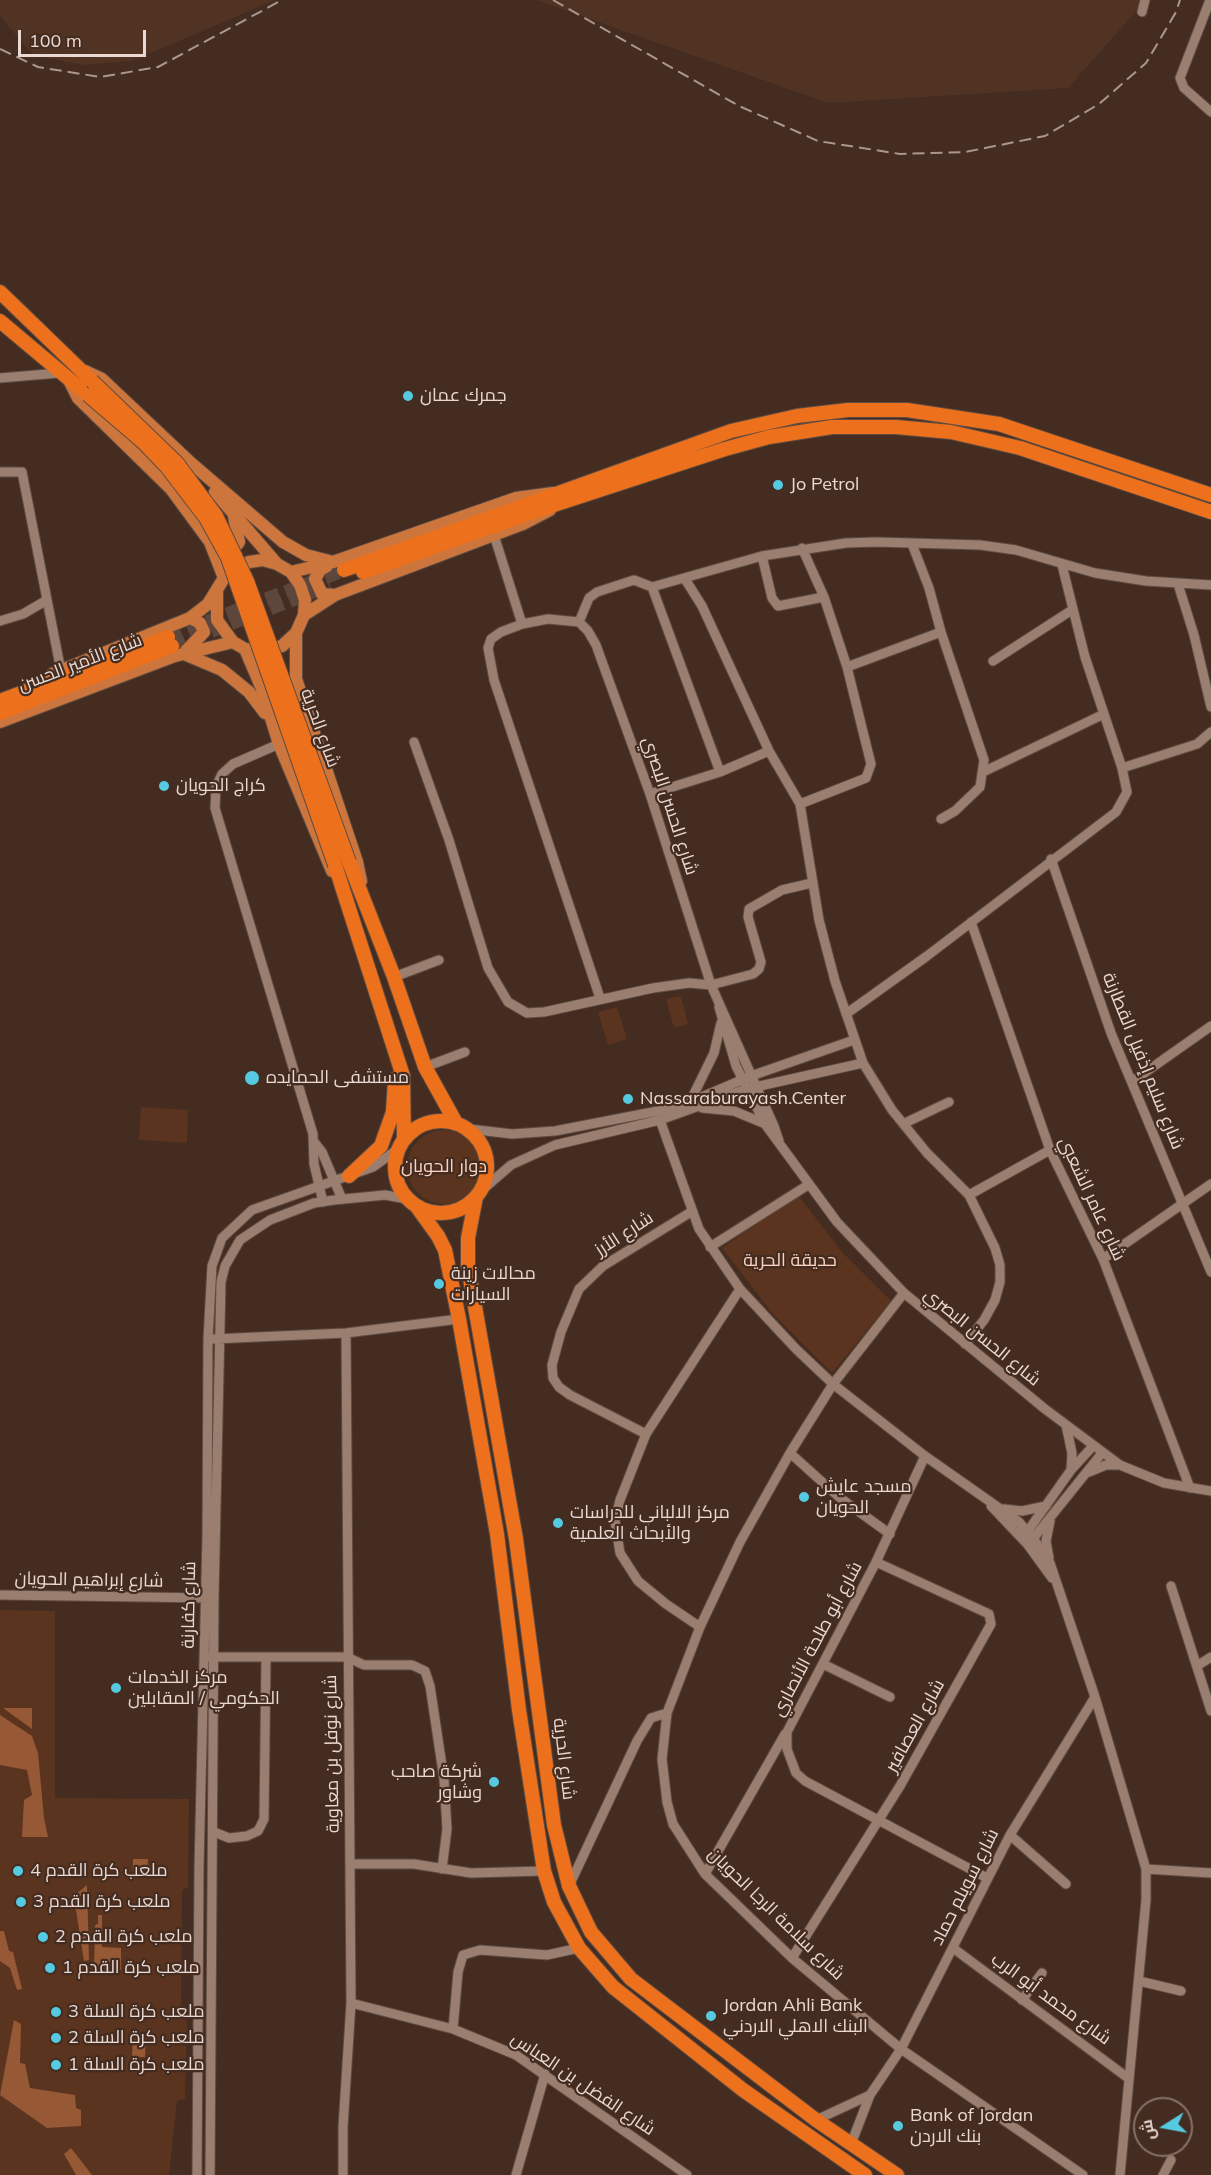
<!DOCTYPE html>
<html>
<head>
<meta charset="utf-8">
<style>
  body { margin:0 }
  #map { position:relative; width:1211px; height:2175px; overflow:hidden; background:#442c21; font-family:Mulish,Cairo,sans-serif }
  canvas { display:block }
  .north { position:absolute; left:1133px; top:2097px; width:60px; height:60px; box-sizing:border-box; background:#442c21; border:2px solid #867168; border-radius:50%; rotate:259deg; font-size:16px; font-weight:700; line-height:24px; text-align:center; color:#e9d9d2 }
  .north::after { content:''; display:block; margin:auto; width:21px; height:27px; background:#55cae0; clip-path:polygon(50% 0,100% 100%,50% 72%,0 100%) }
  .scale { position:absolute; left:18px; top:30px; width:128px; height:27px; box-sizing:border-box; border:3px solid #e9d9d2; border-top:0; padding-left:8px; font-size:18px; line-height:21px; white-space:nowrap; color:#e9d9d2; -webkit-text-stroke:4px #442c21; paint-order:stroke }
</style>
</head>
<body>
<div id="map">
<canvas width="1211" height="2175"></canvas>
<div class="north">ش</div>
<div class="scale">100 m</div>
</div>
<script>
const ctx = document.querySelector('canvas').getContext('2d');
ctx.lineJoin = 'round';
function fill(path, color) {
  ctx.fillStyle = color;
  ctx.fill(path, 'evenodd');
}
function toPath(rows) {
  const path = new Path2D();
  for (const r of rows) {
    if (r.length === 3) {
      path.moveTo(r[0] + r[2], r[1]);
      path.arc(r[0], r[1], r[2], 0, 2 * Math.PI);
      continue;
    }
    path.moveTo(r[0], r[1]);
    for (let i = 2; i < r.length; i += 2) path.lineTo(r[i], r[i + 1]);
  }
  return path;
}
function stroke(path, color, width, dash) {
  ctx.strokeStyle = color;
  ctx.lineWidth = width;
  ctx.lineCap = dash ? 'butt' : 'round';
  ctx.setLineDash(dash || []);
  ctx.stroke(path);
}
function drawText(font, color, halo, rows, align = 'center') {
  ctx.font = font + ' Mulish,Cairo,sans-serif';
  ctx.lineWidth = 4.5;
  ctx.setLineDash([]);
  ctx.textBaseline = 'middle';
  ctx.strokeStyle = halo;
  ctx.fillStyle = color;
  for (const [text, x, y, turn = 0] of rows) {
    ctx.save();
    ctx.translate(x, y);
    ctx.rotate((+turn || 0) * Math.PI / 180);
    ctx.textAlign = isNaN(turn) ? turn : align;
    if (halo) ctx.strokeText(text, 0, 0);
    ctx.fillText(text, 0, 0);
    ctx.restore();
  }
}
fill(toPath([
  [0,0,275,0,132,61,83,65,33,55,0,16],
  [536,0,1146,0,1068,88,828,103]
]), '#503323');
fill(toPath([
  [681,996,688,1024,674,1028,666,999],
  [617,1007,627,1039,608,1045,598,1012],
  [141,1107,188,1110,187,1143,139,1140],
  [444,1167,37],
  [798,1195,842,1252,891,1301,832,1373,773,1314,722,1248],
  [0,1610,55,1611,55,1798,189,1799,188,1887,182,1890,181,2016,187,2021,185,2099,177,2101,169,2175,0,2175]
]), '#5a341f');
fill(toPath([
  [3,1708,32,1708,32,1729],
  [0,1715,32,1736,38,1753,44,1818,48,1837,22,1837,24,1800,32,1795,27,1770,0,1765],
  [133,1859,148,1859,147,1877,133,1877],
  [87,1885,89,1960,84,1961,76,1910,68,1901],
  [98,1915,102,1915,102,1947,121,1948,121,1970,94,1970,95,1925,98,1924],
  [0,1931,4,1931,9,1951,13,1952,22,1989,17,1990,10,1968,0,1961],
  [14,2020,21,2024,20,2063,25,2064,30,2088,75,2095,76,2108,81,2110,81,2126,47,2128,0,2095],
  [133,2039,146,2039,145,2057,132,2057],
  [71,2148,92,2175,76,2175,64,2154]
]), '#975836');
stroke(toPath([
  [168,637,344,570],
  [172,646,330,585]
]), '#5d463c', 14, [14, 7]);
const minor = toPath([
  [1210,0,1180,78,1184,88,1211,112],
  [1142,12,1145,0],
  [0,378,59,373],
  [0,472,22,472,61,671],
  [494,535,522,624],
  [912,544,929,588,941,632,984,760,980,787,955,811,941,819],
  [762,556,772,598,778,606,824,597],
  [1062,565,1085,657,1122,768],
  [685,579,702,606,769,751,800,804,819,920,835,981,863,1063,892,1110,927,1153,969,1195,995,1248,1000,1265,1000,1282,995,1300,984,1320,965,1344],
  [1178,584,1194,635,1211,707],
  [652,587,762,556,846,543,876,542,980,545,1016,550,1095,573,1146,581,1211,585],
  [0,621,23,614,47,600],
  [579,622,588,631,596,645,650,794,711,985,774,1126,779,1141],
  [579,622,548,619,522,624,501,632,491,639,488,648,494,680,600,998],
  [579,622,589,598,597,592,634,580,652,587,720,772],
  [993,661,1072,610],
  [847,667,941,632],
  [414,742,449,840,488,968,508,1002,527,1013,544,1012,653,988,689,983,711,985,753,974,759,969,761,962,748,917,749,909,782,890,812,883],
  [279,744,233,764,222,774,216,787,215,808,313,1134,314,1164,323,1202],
  [985,771,1104,714],
  [650,794,720,772,769,751],
  [800,804,866,778,871,764,847,667,824,597,802,548],
  [1051,859,1111,1033,1211,1272],
  [971,922,1050,1150,1103,1259,1190,1488],
  [394,977,439,960],
  [719,1007,736,1066,765,1124,837,1222,904,1293,1045,1409,1120,1465,1164,1483,1211,1491],
  [846,1014,927,956,1116,812,1127,792,1122,768,1197,744,1211,732],
  [425,1067,465,1052],
  [1133,1081,1211,1026],
  [690,1102,714,1053,721,1023],
  [702,1108,734,1111,763,1123],
  [660,1120,699,1229,740,1289,796,1349,833,1384,925,1456,1019,1522,1033,1538,1050,1563,1095,1697,1146,1869,1146,1900,1120,2175],
  [905,1123,949,1102],
  [469,1129,512,1134,555,1131,658,1111,690,1102,751,1076,854,1040],
  [315,1143,322,1152,342,1199],
  [481,1191,511,1165,555,1145,660,1120,746,1089,863,1063],
  [969,1195,1050,1150],
  [710,1247,808,1185],
  [1103,1259,1211,1184],
  [904,1293,833,1384,790,1453,740,1542,700,1627,667,1713,662,1759,667,1802,673,1824,705,1874,792,1958,901,2049,1083,2175],
  [213,1339,346,1333,459,1319],
  [1066,1425,1072,1453,1071,1470],
  [646,1434,570,1395,559,1387,553,1378,552,1365,561,1332,579,1289,603,1266,691,1212],
  [790,1453,840,1498,890,1534],
  [925,1456,876,1562,787,1732,787,1749,796,1773,805,1781,987,1878],
  [1089,1472,1106,1465,1119,1465],
  [991,1506,1028,1545,1052,1578],
  [1004,1509,1022,1511,1046,1506],
  [1025,1535,1071,1470,1093,1446],
  [1028,1545,1102,1453],
  [1049,1558,1046,1541,1050,1521],
  [1171,1586,1211,1711],
  [0,1595,211,1598],
  [700,1627,666,1604,638,1581,620,1553,615,1521,620,1500,646,1434,740,1289],
  [209,1657,347,1657,364,1665,412,1665,425,1671,430,1686,444,1779,447,1829,442,1869],
  [823,1664,890,1697],
  [1197,1666,1211,1657],
  [214,1832,229,1838,247,1836,258,1831,264,1819,266,1657],
  [1010,1835,1066,1884],
  [351,1864,414,1864,471,1873,544,1871],
  [1146,1869,1211,1873],
  [705,1874,785,1734],
  [569,1886,637,1741,651,1718,667,1713],
  [953,1948,1128,2078],
  [792,1958,900,1786,991,1624,989,1614,876,1562],
  [1139,1981,1181,1991],
  [1022,2000,1042,1973],
  [351,2003,453,2029,516,2055,687,2175],
  [453,2029,458,1972,463,1955,480,1950,547,1955,579,1948],
  [816,2120,870,2095],
  [851,2144,870,2095,901,2049,1010,1835,1095,1697],
  [197,2175,199,1867,207,1536,208,1339,212,1266,222,1238,252,1210,373,1167,398,1149],
  [210,2175,214,1598,221,1282,225,1266,240,1240,270,1220,314,1203,334,1200,385,1195,407,1199],
  [343,2175,343,2127,351,2003,346,1333],
  [516,2175,545,2074],
  [1163,2175,1171,2160]
]);
const major = toPath([
  [85,371,102,379,191,463,283,542,306,555,333,562],
  [70,382,78,398,171,489,210,542,224,578],
  [215,492,277,564],
  [225,553,232,551,239,542,234,516],
  [327,566,320,570,315,579,322,594,335,595],
  [291,572,333,562,516,498,553,493],
  [304,615,335,595,523,524,550,510],
  [296,633,296,679,357,862,361,881],
  [245,649,262,689,279,744,332,871],
  [186,651,204,632,200,623,190,618],
  [184,654,222,670,249,692,265,713],
  [52,674,190,618,208,604,224,578,235,568,249,562,263,560,277,564,291,572,300,585,305,600,304,615,296,633,282,646,264,651,245,649,233,642,217,620,217,592],
  [0,722,175,656,233,642]
]);
const highway = toPath([
  [0,292,92,381],
  [0,321,88,395],
  [344,570,731,431,797,416,848,410,907,410,999,424,1211,495],
  [363,572,554,505,725,449,769,437,832,427,896,427,951,432,1020,448,1211,512],
  [0,701,168,637],
  [0,713,172,646],
  [349,862,394,977,425,1067,456,1123],
  [335,865,403,1076,404,1139],
  [441,1167,46],
  [349,1176,381,1146,393,1112,395,1079],
  [476,1197,468,1238,468,1267,516,1539,554,1825,569,1886,591,1932,631,1979,816,2120,897,2175],
  [417,1207,438,1236,445,1250,459,1319,497,1534,519,1710,544,1871,554,1902,579,1948,613,1987,743,2090,865,2175]
]);
stroke(minor, '#5f4b41', 11);
stroke(major, '#5f4b41', 14);
stroke(highway, '#5f4b41', 16);
stroke(minor, '#9a7e70', 9);
stroke(major, '#cc763e', 12);
stroke(highway, '#ed701c', 14);
stroke(toPath([
  [553,0,739,106,818,141,900,154,965,152,1045,136,1099,104,1146,63,1176,12,1180,0],
  [0,49,38,67,100,77,158,67,282,0]
]), '#aa978e', 2, [12, 6]);
const highwayBridge = toPath([
  [92,381,177,463,216,516,247,581,349,862],
  [88,395,143,442,167,467,206,518,228,558,335,865]
]);
stroke(highwayBridge, '#5f4b41', 16, []);
stroke(highwayBridge, '#ed701c', 14);
for (const [x, y, r, color] of [
  [408,396,6,"#55cae0"],
  [778,485,6,"#55cae0"],
  [164,786,6,"#55cae0"],
  [252,1078,8,"#55cae0"],
  [628,1099,6,"#55cae0"],
  [439,1284,6,"#55cae0"],
  [804,1497,6,"#55cae0"],
  [558,1523,6,"#55cae0"],
  [116,1688,6,"#55cae0"],
  [494,1782,6,"#55cae0"],
  [18,1871,6,"#55cae0"],
  [21,1902,6,"#55cae0"],
  [43,1937,6,"#55cae0"],
  [50,1968,6,"#55cae0"],
  [56,2012,6,"#55cae0"],
  [711,2016,6,"#55cae0"],
  [56,2038,6,"#55cae0"],
  [56,2065,6,"#55cae0"],
  [898,2126,6,"#55cae0"]
]) {
  const dot = new Path2D();
  dot.arc(x, y, r, 0, 2 * Math.PI);
  ctx.fillStyle = color;
  ctx.fill(dot);
  stroke(dot, '#442c21', 2);
}
drawText('18px', '#e9d9d2', '#442c21', [
  ["جمرك عمان",420,396],
  ["Jo Petrol",790,485],
  ["كراج الحويان",176,786],
  ["مستشفى الحمايده",266,1078],
  ["Nassaraburayash.Center",640,1099],
  ["محالات زينة",451,1274],
  ["السيارات",451,1295],
  ["مسجد عايش",816,1487],
  ["الحويان",816,1508],
  ["مركز الالباني للدراسات",570,1513],
  ["والأبحاث العلمية",570,1534],
  ["مركز الخدمات",128,1678],
  ["الحكومي / المقابلين",128,1699],
  ["شركة صاحب",482,1772,"right"],
  ["وشاور",482,1793,"right"],
  ["ملعب كرة القدم 4",30,1871],
  ["ملعب كرة القدم 3",33,1902],
  ["ملعب كرة القدم 2",55,1937],
  ["ملعب كرة القدم 1",62,1968],
  ["Jordan Ahli Bank",723,2006],
  ["البنك الاهلي الاردني",723,2027],
  ["ملعب كرة السلة 3",68,2012],
  ["ملعب كرة السلة 2",68,2038],
  ["ملعب كرة السلة 1",68,2065],
  ["Bank of Jordan",910,2116],
  ["بنك الاردن",910,2137]
], 'left');
drawText('18px', '#e9d9d2', '#442c21', [
  ["شارع الأمير الحسن",80,663,-21],
  ["شارع الحرية",320,728,70],
  ["شارع الحسن البصري",670,806,72],
  ["شارع سليم إذفيل القطارنة",1143,1061,68],
  ["شارع عامر الشعبي",1092,1199,65],
  ["شارع الأرز",624,1234,-33],
  ["شارع الحسن البصري",982,1337,39],
  ["شارع إبراهيم الحويان",89,1580,1],
  ["شارع كفارنة",189,1605,-89],
  ["شارع أبو طلحة الأنصاري",817,1639,-62],
  ["شارع العصافير",915,1726,-61],
  ["شارع نوفل بن معاوية",332,1754,-91],
  ["شارع الحرية",564,1759,83],
  ["شارع سويلم حماد",965,1887,-63],
  ["شارع سلامة الرجا الحويان",776,1914,44],
  ["شارع محمد أبو الرب",1051,1999,36],
  ["شارع الفضل بن العباس",583,2084,34]
]);
drawText('18px', '#fbd4c1', '#442c21', [
  ["دوار الحويان",444,1167],
  ["حديقة الحرية",790,1261]
]);
</script>
</body>
</html>
